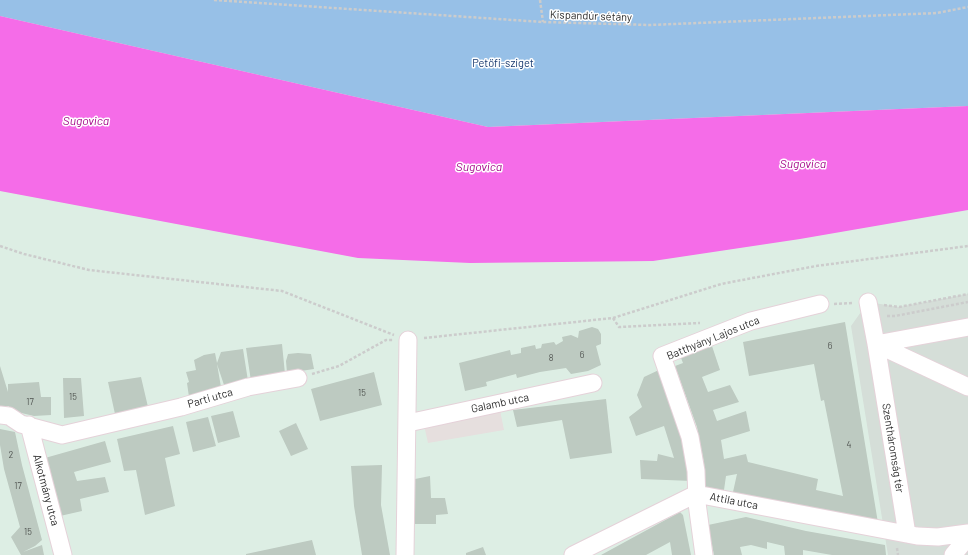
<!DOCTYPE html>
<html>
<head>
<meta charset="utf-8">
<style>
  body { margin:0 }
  canvas { display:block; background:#ddeee4 }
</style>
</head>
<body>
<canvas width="968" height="555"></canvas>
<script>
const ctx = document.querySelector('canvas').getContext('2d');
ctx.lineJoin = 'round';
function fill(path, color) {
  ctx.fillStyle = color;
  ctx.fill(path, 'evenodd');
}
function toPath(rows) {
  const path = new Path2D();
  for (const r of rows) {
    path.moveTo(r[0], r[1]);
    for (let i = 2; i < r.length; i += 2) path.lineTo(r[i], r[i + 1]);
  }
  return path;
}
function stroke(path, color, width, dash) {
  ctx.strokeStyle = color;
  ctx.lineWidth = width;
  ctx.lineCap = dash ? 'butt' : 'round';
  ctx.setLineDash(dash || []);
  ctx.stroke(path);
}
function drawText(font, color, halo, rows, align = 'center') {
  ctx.font = font + ' Barlow,sans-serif';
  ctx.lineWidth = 3;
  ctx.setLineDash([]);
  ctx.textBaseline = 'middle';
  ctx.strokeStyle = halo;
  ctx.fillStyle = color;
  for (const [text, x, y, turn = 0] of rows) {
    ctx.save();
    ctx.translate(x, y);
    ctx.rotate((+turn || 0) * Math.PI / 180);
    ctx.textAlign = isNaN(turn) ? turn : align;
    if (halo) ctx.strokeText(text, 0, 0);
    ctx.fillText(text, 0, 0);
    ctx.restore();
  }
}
fill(toPath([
  [500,410,504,430,428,443,424,425]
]), '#e6dfde');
fill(toPath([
  [0,0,968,0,968,106,488,127,0,16]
]), '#97c0e7');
fill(toPath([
  [968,294,968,555,888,555,851,326,868,302,899,307]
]), '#d5ded8');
fill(toPath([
  [0,16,488,127,968,106,968,210,800,239,653,261,470,263,358,258,0,191]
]), '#f56ce8');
fill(toPath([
  [845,322,878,523,811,510,733,492,737,474,726,476,724,490,705,489,704,463,697,427,675,366,683,363,681,358,712,346,720,370,702,377,708,392,730,385,739,402,713,410,717,421,746,411,750,431,721,440,724,459,746,454,748,462,818,479,816,490,843,496,824,400,821,401,814,364,749,376,743,342],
  [592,327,598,329,601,334,601,344,596,346,601,365,588,371,571,374,566,368,540,372,517,378,516,374,486,382,487,386,465,391,459,363,510,350,511,355,521,353,521,348,535,345,536,349,541,348,542,344,554,342,556,345,563,341,562,337,571,335,578,338,579,331],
  [282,344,285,374,251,381,246,348],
  [243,349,248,381,224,385,217,364,221,387,189,397,187,383,189,382,186,372,196,370,194,360,204,355,215,353,217,363,221,352],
  [298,353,311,354,314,369,287,373,286,361,288,354],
  [0,366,8,392,8,384,39,382,41,397,51,397,51,415,34,416,9,410,9,406,0,406],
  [661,369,679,417,692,481,641,479,640,460,657,461,658,454,674,458,664,426,636,436,629,417,642,407,637,395,644,377],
  [374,372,382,405,320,421,311,389],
  [141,377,148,407,115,414,108,382],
  [63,378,81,378,84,416,64,418],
  [606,399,612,453,570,459,562,420,517,427,513,410],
  [233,411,240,437,218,443,211,416],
  [208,417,216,446,193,452,186,422],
  [296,423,308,449,291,456,279,431],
  [173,426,180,454,165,458,175,506,145,515,136,470,124,471,117,439],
  [0,429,15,432,22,465,42,540,35,546,23,552,42,545,44,555,21,555,11,537,20,527,4,469,0,445],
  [105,441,111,462,74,472,77,481,105,477,109,492,80,499,82,511,60,516,45,458],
  [382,465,381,505,390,555,362,555,354,506,351,466],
  [430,476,431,498,445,498,448,514,436,515,436,524,415,524,415,479],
  [680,512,683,515,691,555,672,555,670,542,646,555,601,555],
  [746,517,806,531,885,545,886,555,832,555,803,550,803,555,785,555,784,546,767,542,767,549,751,545,740,547,742,555,714,555,708,525],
  [312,540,316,555,246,555,246,554],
  [483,547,486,555,466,555,466,553]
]), '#bdcac1');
const minor = toPath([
  [868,302,876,344,907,534],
  [876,344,968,387],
  [876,344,968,327],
  [0,415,9,416,21,424,62,435,181,407,248,387,298,378],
  [408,423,593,383],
  [29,425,63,555],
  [405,555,408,340],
  [573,555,696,494,917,536,938,537,968,533],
  [704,555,697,503,696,471,690,437,662,356,751,321,820,304],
  [953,555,968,537]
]);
stroke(minor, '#e5d2d9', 19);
stroke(toPath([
  [214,0,543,22,650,25,937,13,968,7],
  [540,0,543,22],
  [0,246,24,254,89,270,282,291,394,335],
  [834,304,853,303],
  [884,305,899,307,968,294],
  [887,316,895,316,968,302],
  [613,318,619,327,700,323],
  [424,338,613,318,721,284,816,266,968,246],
  [312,374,339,366,386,340,393,340],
  [897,548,898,555]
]), '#ccc', 2.5, [3, 2]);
stroke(minor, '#fff', 17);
drawText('9px', '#505451', null, [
  ["6",830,346],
  ["6",582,355],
  ["8",551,358],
  ["15",362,393],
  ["15",73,397],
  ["17",30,402],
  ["4",849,445],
  ["2",11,455],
  ["17",18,486],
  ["15",28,532]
]);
drawText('11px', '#2c2c2c', '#fff', [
  ["Kispandúr sétány",591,16,2],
  ["Batthyány Lajos utca",713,338,-22],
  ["Parti utca",210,398,-16],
  ["Galamb utca",500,403,-12],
  ["Szentháromság tér",893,448,81],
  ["Alkotmány utca",46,490,75],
  ["Attila utca",734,501,11]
]);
drawText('11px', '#17386e', '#fff', [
  ["Petőfi-sziget",503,63]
]);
drawText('italic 12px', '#a5078a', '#fff', [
  ["Sugovica",86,121],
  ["Sugovica",803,164],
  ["Sugovica",479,167]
]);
</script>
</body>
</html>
